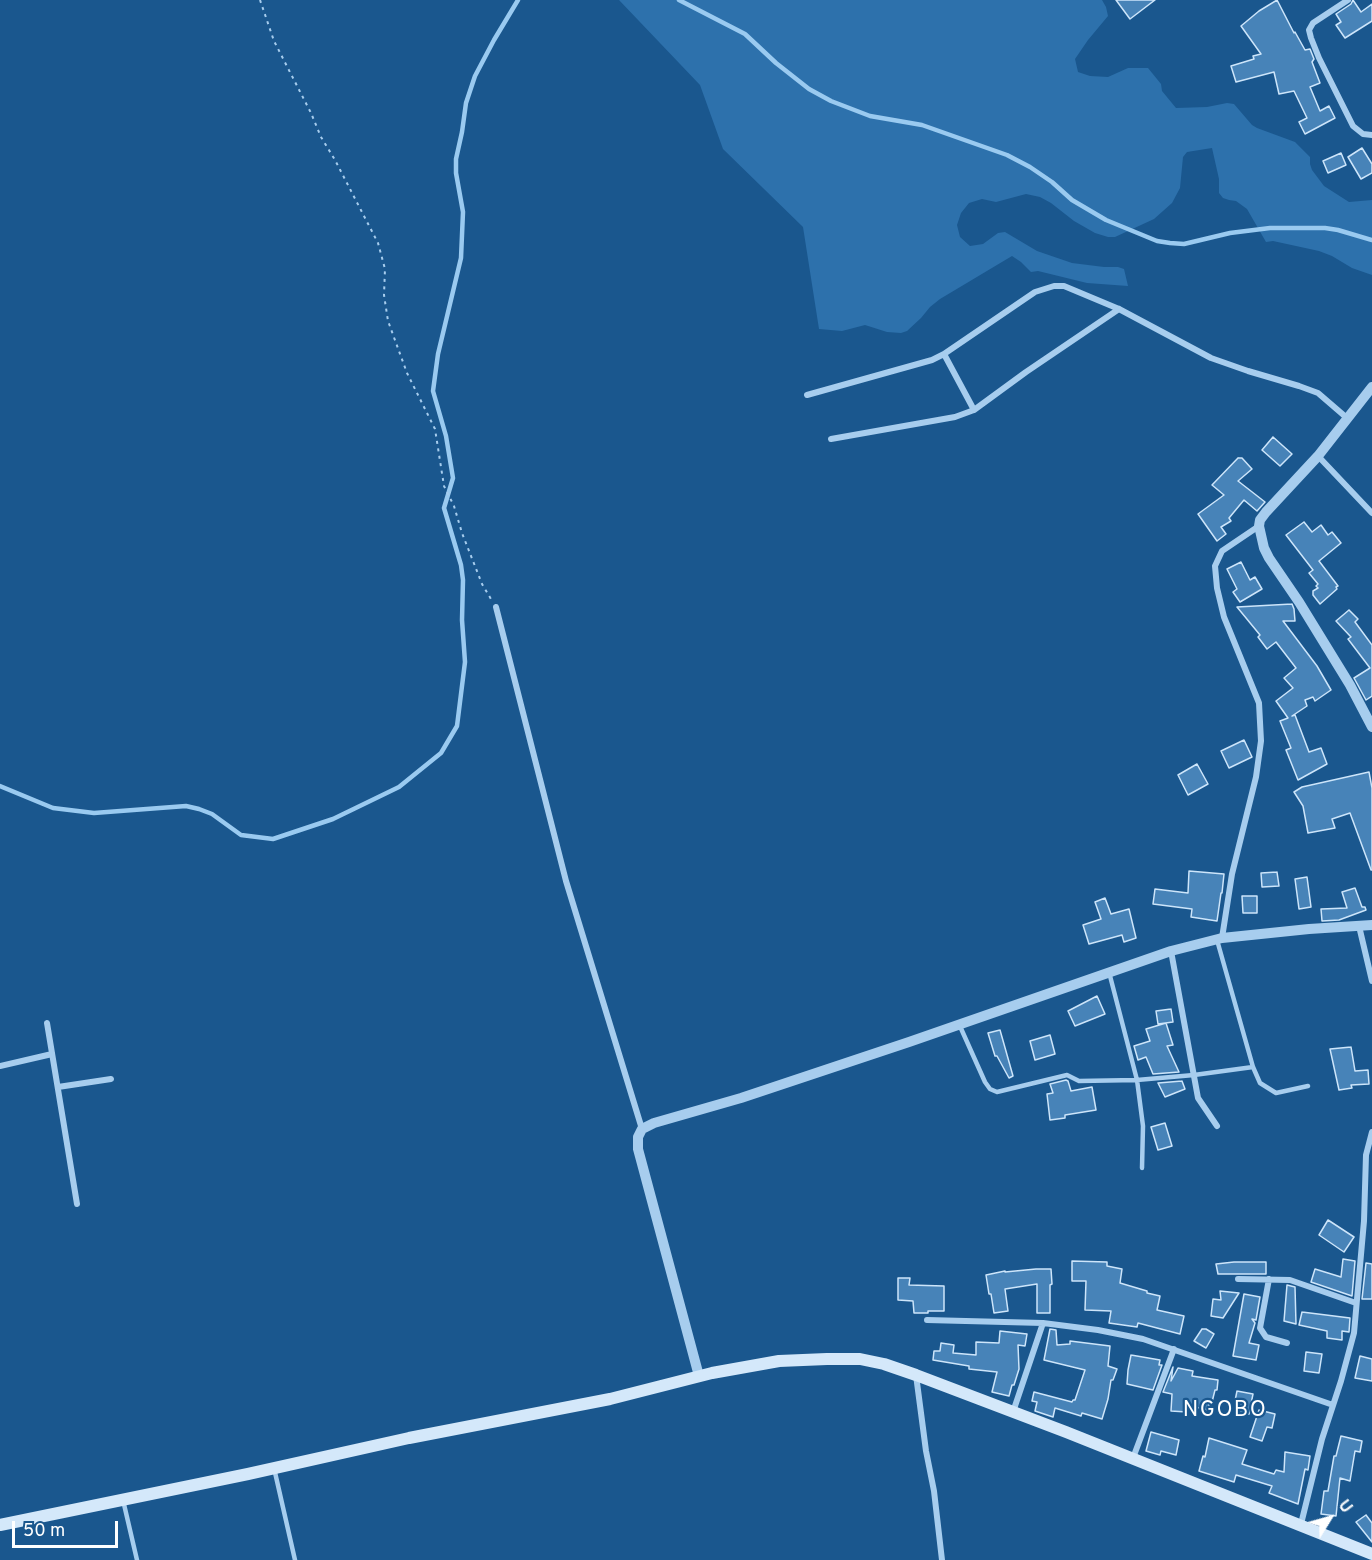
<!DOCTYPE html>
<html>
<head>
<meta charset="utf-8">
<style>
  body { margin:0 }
  #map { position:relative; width:1372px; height:1560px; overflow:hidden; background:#1a578e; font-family:Overpass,sans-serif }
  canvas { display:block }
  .north { position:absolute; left:1300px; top:1488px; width:60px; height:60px; -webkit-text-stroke:4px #1a578e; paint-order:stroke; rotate:53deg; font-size:16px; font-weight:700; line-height:24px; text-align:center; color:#fff }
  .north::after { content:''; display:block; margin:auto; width:21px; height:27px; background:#fff; clip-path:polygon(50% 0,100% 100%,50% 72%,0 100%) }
  .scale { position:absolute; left:12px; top:1521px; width:106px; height:27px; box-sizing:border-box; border:3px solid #fff; border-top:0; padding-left:8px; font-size:18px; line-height:21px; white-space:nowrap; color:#fff; -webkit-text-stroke:4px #1a578e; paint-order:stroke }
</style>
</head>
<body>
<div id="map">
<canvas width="1372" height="1560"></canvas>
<div class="north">U</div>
<div class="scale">50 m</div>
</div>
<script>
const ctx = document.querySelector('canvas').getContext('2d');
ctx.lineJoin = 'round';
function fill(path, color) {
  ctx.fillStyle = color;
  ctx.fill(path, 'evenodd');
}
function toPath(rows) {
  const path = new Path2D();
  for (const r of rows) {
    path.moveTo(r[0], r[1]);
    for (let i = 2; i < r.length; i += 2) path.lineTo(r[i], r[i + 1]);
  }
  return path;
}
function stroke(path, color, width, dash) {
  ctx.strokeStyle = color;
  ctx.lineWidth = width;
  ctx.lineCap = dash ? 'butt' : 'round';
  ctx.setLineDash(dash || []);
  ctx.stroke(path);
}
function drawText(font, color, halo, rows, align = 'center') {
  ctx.font = font + ' Overpass,sans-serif';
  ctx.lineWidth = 4.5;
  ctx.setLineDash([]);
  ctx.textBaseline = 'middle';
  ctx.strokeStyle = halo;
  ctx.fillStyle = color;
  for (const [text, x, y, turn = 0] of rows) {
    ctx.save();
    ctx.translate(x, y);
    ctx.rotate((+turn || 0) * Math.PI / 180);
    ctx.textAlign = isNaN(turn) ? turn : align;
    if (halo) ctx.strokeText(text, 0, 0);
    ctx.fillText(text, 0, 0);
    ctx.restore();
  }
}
fill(toPath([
  [619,0,1102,0,1106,7,1108,16,1088,40,1075,59,1078,72,1090,76,1108,77,1128,68,1148,68,1161,84,1162,91,1176,108,1207,107,1227,103,1234,104,1252,125,1257,128,1295,142,1310,157,1310,164,1312,170,1324,186,1349,202,1372,200,1372,275,1352,268,1332,256,1319,251,1273,241,1266,242,1247,209,1236,201,1229,200,1223,198,1219,193,1219,179,1212,148,1187,152,1183,157,1180,188,1172,203,1154,219,1115,237,1108,237,1095,233,1074,221,1051,203,1040,197,1026,194,996,202,982,199,969,203,961,213,957,225,960,237,970,246,983,244,998,233,1005,232,1037,251,1072,263,1104,267,1118,267,1124,269,1128,286,1087,283,1038,271,1031,272,1021,262,1012,256,940,299,930,307,921,318,907,331,901,333,887,332,865,325,842,331,819,329,803,227,723,149,700,85]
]), '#2d71ac');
stroke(toPath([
  [679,0,745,34,776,63,809,89,831,101,870,116,922,125,1007,155,1030,167,1052,182,1072,200,1106,220,1157,241,1170,243,1184,244,1230,233,1270,228,1325,228,1338,230,1372,240],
  [0,786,53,808,94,813,186,806,199,809,212,814,241,835,273,839,333,819,399,787,441,753,457,726,465,662,462,620,463,580,461,565,444,508,453,478,446,436,433,391,438,354,461,258,463,212,456,173,456,159,462,132,466,103,475,76,494,40,518,0]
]), '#9acaf0', 4.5);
const building = toPath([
  [1116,0,1155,0,1130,19,1116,0],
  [1277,0,1294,33,1295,32,1305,50,1310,49,1314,59,1312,62,1320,83,1310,87,1320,111,1329,106,1335,118,1305,134,1299,122,1307,118,1294,91,1279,94,1274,72,1236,82,1231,66,1254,59,1253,56,1261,54,1241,26,1259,11,1277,0],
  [1353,0,1361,12,1372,4,1372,21,1345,38,1336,25,1341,22,1336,14,1351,4,1353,0],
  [1362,148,1372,164,1372,173,1361,179,1348,157,1362,148],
  [1341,153,1346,165,1328,173,1323,161,1341,153],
  [1273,437,1292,454,1280,466,1262,450,1273,437],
  [1238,458,1242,458,1252,469,1238,481,1265,502,1257,511,1244,500,1229,518,1231,521,1221,527,1226,534,1217,541,1198,514,1224,495,1212,485,1238,458],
  [1304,522,1312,532,1321,525,1328,535,1332,532,1341,543,1319,561,1338,586,1336,587,1337,589,1320,604,1313,595,1313,591,1318,588,1316,586,1318,584,1309,573,1313,570,1286,535,1304,522],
  [1241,562,1250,580,1255,577,1262,589,1240,602,1233,592,1237,589,1227,569,1241,562],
  [1292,604,1294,609,1295,621,1283,621,1317,666,1331,690,1315,701,1313,697,1305,700,1307,706,1292,716,1295,715,1309,752,1321,748,1327,764,1298,780,1286,750,1291,748,1280,721,1288,718,1276,701,1293,688,1284,678,1296,668,1276,642,1267,649,1258,637,1260,635,1237,607,1292,604],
  [1349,610,1358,619,1355,622,1372,645,1372,696,1366,700,1354,678,1370,668,1348,639,1351,637,1336,621,1349,610],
  [1244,740,1252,757,1229,768,1221,751,1244,740],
  [1197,764,1208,784,1188,795,1178,775,1197,764],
  [1369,772,1372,788,1372,870,1371,870,1350,813,1332,819,1335,828,1308,833,1303,806,1294,792,1302,787,1369,772],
  [1189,871,1224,874,1222,893,1221,893,1217,921,1191,917,1192,909,1153,904,1155,889,1188,893,1189,871],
  [1277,872,1279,886,1262,887,1261,873,1277,872],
  [1307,877,1311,907,1299,909,1295,879,1307,877],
  [1355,888,1362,907,1365,907,1366,910,1339,920,1322,921,1321,909,1347,908,1342,892,1355,888],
  [1242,896,1257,896,1257,913,1243,913,1242,896],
  [1105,898,1111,914,1129,909,1136,938,1124,942,1122,935,1089,944,1083,925,1101,919,1095,902,1105,898],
  [1097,996,1105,1014,1075,1026,1068,1011,1097,996],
  [1171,1009,1173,1022,1158,1024,1156,1011,1171,1009],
  [1166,1023,1173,1045,1167,1046,1179,1072,1153,1074,1146,1057,1138,1060,1134,1046,1150,1041,1146,1029,1166,1023],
  [1000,1030,1013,1076,1009,1078,997,1056,995,1056,988,1033,1000,1030],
  [1050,1035,1055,1054,1035,1060,1030,1041,1050,1035],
  [1351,1047,1355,1071,1368,1070,1369,1084,1351,1085,1352,1088,1339,1090,1330,1049,1351,1047],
  [1066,1080,1068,1081,1071,1091,1092,1087,1096,1110,1065,1115,1065,1118,1050,1120,1047,1094,1053,1093,1050,1084,1066,1080],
  [1182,1081,1185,1089,1165,1097,1158,1083,1182,1081],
  [1165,1123,1172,1146,1158,1150,1151,1127,1165,1123],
  [1328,1220,1354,1237,1344,1252,1319,1235,1328,1220],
  [1343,1259,1355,1261,1352,1296,1311,1282,1315,1269,1341,1277,1343,1259],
  [1072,1261,1107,1262,1107,1266,1122,1269,1120,1283,1147,1291,1147,1293,1160,1296,1157,1310,1184,1316,1180,1334,1138,1323,1137,1327,1109,1323,1111,1311,1085,1310,1086,1281,1072,1281,1072,1261],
  [1234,1262,1266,1262,1266,1274,1218,1274,1216,1264,1234,1262],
  [1366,1263,1372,1264,1372,1299,1362,1299,1366,1263],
  [1036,1269,1051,1269,1052,1284,1050,1285,1050,1313,1037,1313,1037,1284,1005,1289,1008,1311,994,1313,991,1294,989,1294,986,1275,1005,1271,1005,1272,1036,1269],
  [898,1278,910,1278,909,1285,944,1286,944,1311,928,1311,928,1313,914,1313,913,1301,898,1300,898,1278],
  [1287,1285,1295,1287,1296,1324,1284,1321,1287,1285],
  [1220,1291,1239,1293,1223,1318,1211,1316,1213,1299,1221,1300,1220,1291],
  [1244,1294,1260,1297,1256,1320,1252,1319,1255,1323,1249,1343,1259,1345,1256,1360,1233,1356,1244,1294],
  [1302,1312,1350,1318,1349,1332,1342,1331,1342,1340,1327,1338,1327,1331,1299,1325,1302,1312],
  [1050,1329,1056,1330,1057,1345,1070,1344,1070,1341,1110,1346,1108,1366,1117,1369,1113,1380,1111,1380,1108,1399,1102,1419,1082,1413,1081,1416,1055,1408,1053,1417,1035,1411,1037,1402,1032,1401,1034,1392,1072,1402,1073,1400,1075,1400,1085,1370,1044,1360,1050,1329],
  [1202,1329,1206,1329,1214,1334,1206,1348,1194,1341,1202,1329],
  [1000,1331,1027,1334,1025,1346,1018,1345,1019,1369,1014,1385,1012,1385,1009,1396,992,1392,997,1372,969,1369,969,1366,933,1360,934,1351,940,1351,941,1343,954,1345,953,1353,976,1355,976,1342,999,1343,1000,1331],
  [1306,1352,1322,1354,1319,1373,1304,1371,1306,1352],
  [1131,1355,1160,1360,1159,1365,1162,1365,1153,1390,1127,1384,1128,1370,1131,1355],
  [1360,1356,1372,1359,1372,1381,1355,1378,1360,1356],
  [1173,1367,1171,1381,1178,1368,1193,1371,1192,1376,1218,1380,1217,1390,1215,1390,1212,1402,1210,1401,1208,1410,1187,1405,1187,1412,1171,1411,1172,1394,1163,1392,1173,1367],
  [1237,1391,1253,1394,1249,1414,1235,1415,1235,1401,1237,1391],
  [1259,1410,1275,1414,1272,1428,1267,1427,1262,1441,1250,1437,1259,1410],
  [1151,1432,1179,1440,1176,1455,1161,1451,1160,1455,1146,1451,1151,1432],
  [1341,1436,1362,1441,1360,1452,1355,1451,1350,1481,1340,1478,1336,1516,1321,1514,1324,1491,1328,1491,1334,1456,1336,1456,1341,1436],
  [1209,1438,1247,1450,1242,1464,1274,1474,1276,1470,1284,1472,1285,1452,1310,1456,1308,1470,1305,1469,1298,1504,1269,1493,1272,1486,1236,1475,1234,1482,1199,1471,1203,1456,1205,1457,1209,1438],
  [1366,1515,1372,1523,1372,1542,1356,1522,1366,1515]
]);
fill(building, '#4783b8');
stroke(building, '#cde5fa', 1.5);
stroke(toPath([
  [260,0,274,41,311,113,321,137,335,160,378,243,385,269,384,295,388,321,407,373,435,429,444,486,454,506,462,533,482,584,491,599]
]), '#a7cdee', 2, [3, 4.5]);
stroke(toPath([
  [1217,940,1253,1067,1260,1083,1276,1093,1308,1086],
  [1109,972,1137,1080,1143,1126,1142,1168],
  [959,1024,985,1082,990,1089,997,1092,1067,1075,1079,1081,1137,1080,1194,1075,1253,1067],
  [274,1468,295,1560],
  [123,1500,137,1560]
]), '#a7cdee', 4.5);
stroke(toPath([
  [1348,0,1313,23,1309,30,1311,38,1319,58,1353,126,1363,134,1372,135],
  [944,354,974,410],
  [807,395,932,360,944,354,1035,292,1054,286,1064,286,1119,309,1211,358,1248,371,1299,386,1318,393,1347,418],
  [831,439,955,417,974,410,1026,372,1119,309],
  [1318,456,1372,513],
  [496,607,566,881,642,1129],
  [1359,926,1372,981],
  [1222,938,1232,874,1256,777,1261,741,1259,703,1224,617,1217,588,1215,566,1222,551,1259,526],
  [1171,951,1198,1098,1217,1126],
  [47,1023,77,1204],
  [0,1066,52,1054],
  [58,1087,111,1079],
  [1238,1279,1290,1280,1356,1303],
  [1269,1279,1260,1328,1266,1337,1287,1343],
  [927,1320,1043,1323,1098,1330,1143,1339,1333,1405],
  [916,1375,926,1451,934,1491,942,1560],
  [1013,1412,1043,1323],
  [1133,1458,1174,1349],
  [1301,1524,1322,1439,1341,1381,1354,1333,1364,1221,1366,1155,1372,1132]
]), '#a7cdee', 6);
stroke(toPath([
  [1372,387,1318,456,1266,512,1260,520,1259,526,1264,548,1269,558,1299,602,1350,685,1372,727],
  [699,1376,638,1149,638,1137,642,1129,654,1123,741,1098,909,1042,1171,951,1222,938,1309,929,1372,925]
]), '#a7cdee', 10);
stroke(toPath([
  [0,1525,248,1474,409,1438,610,1399,712,1373,779,1361,827,1359,860,1359,884,1364,916,1375,1066,1432,1372,1554]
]), '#d4e8fa', 12);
ctx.letterSpacing = '1.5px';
drawText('22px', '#fff', '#1a578e', [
  ["NGOBO",1225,1412]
]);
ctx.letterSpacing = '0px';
</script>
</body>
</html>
